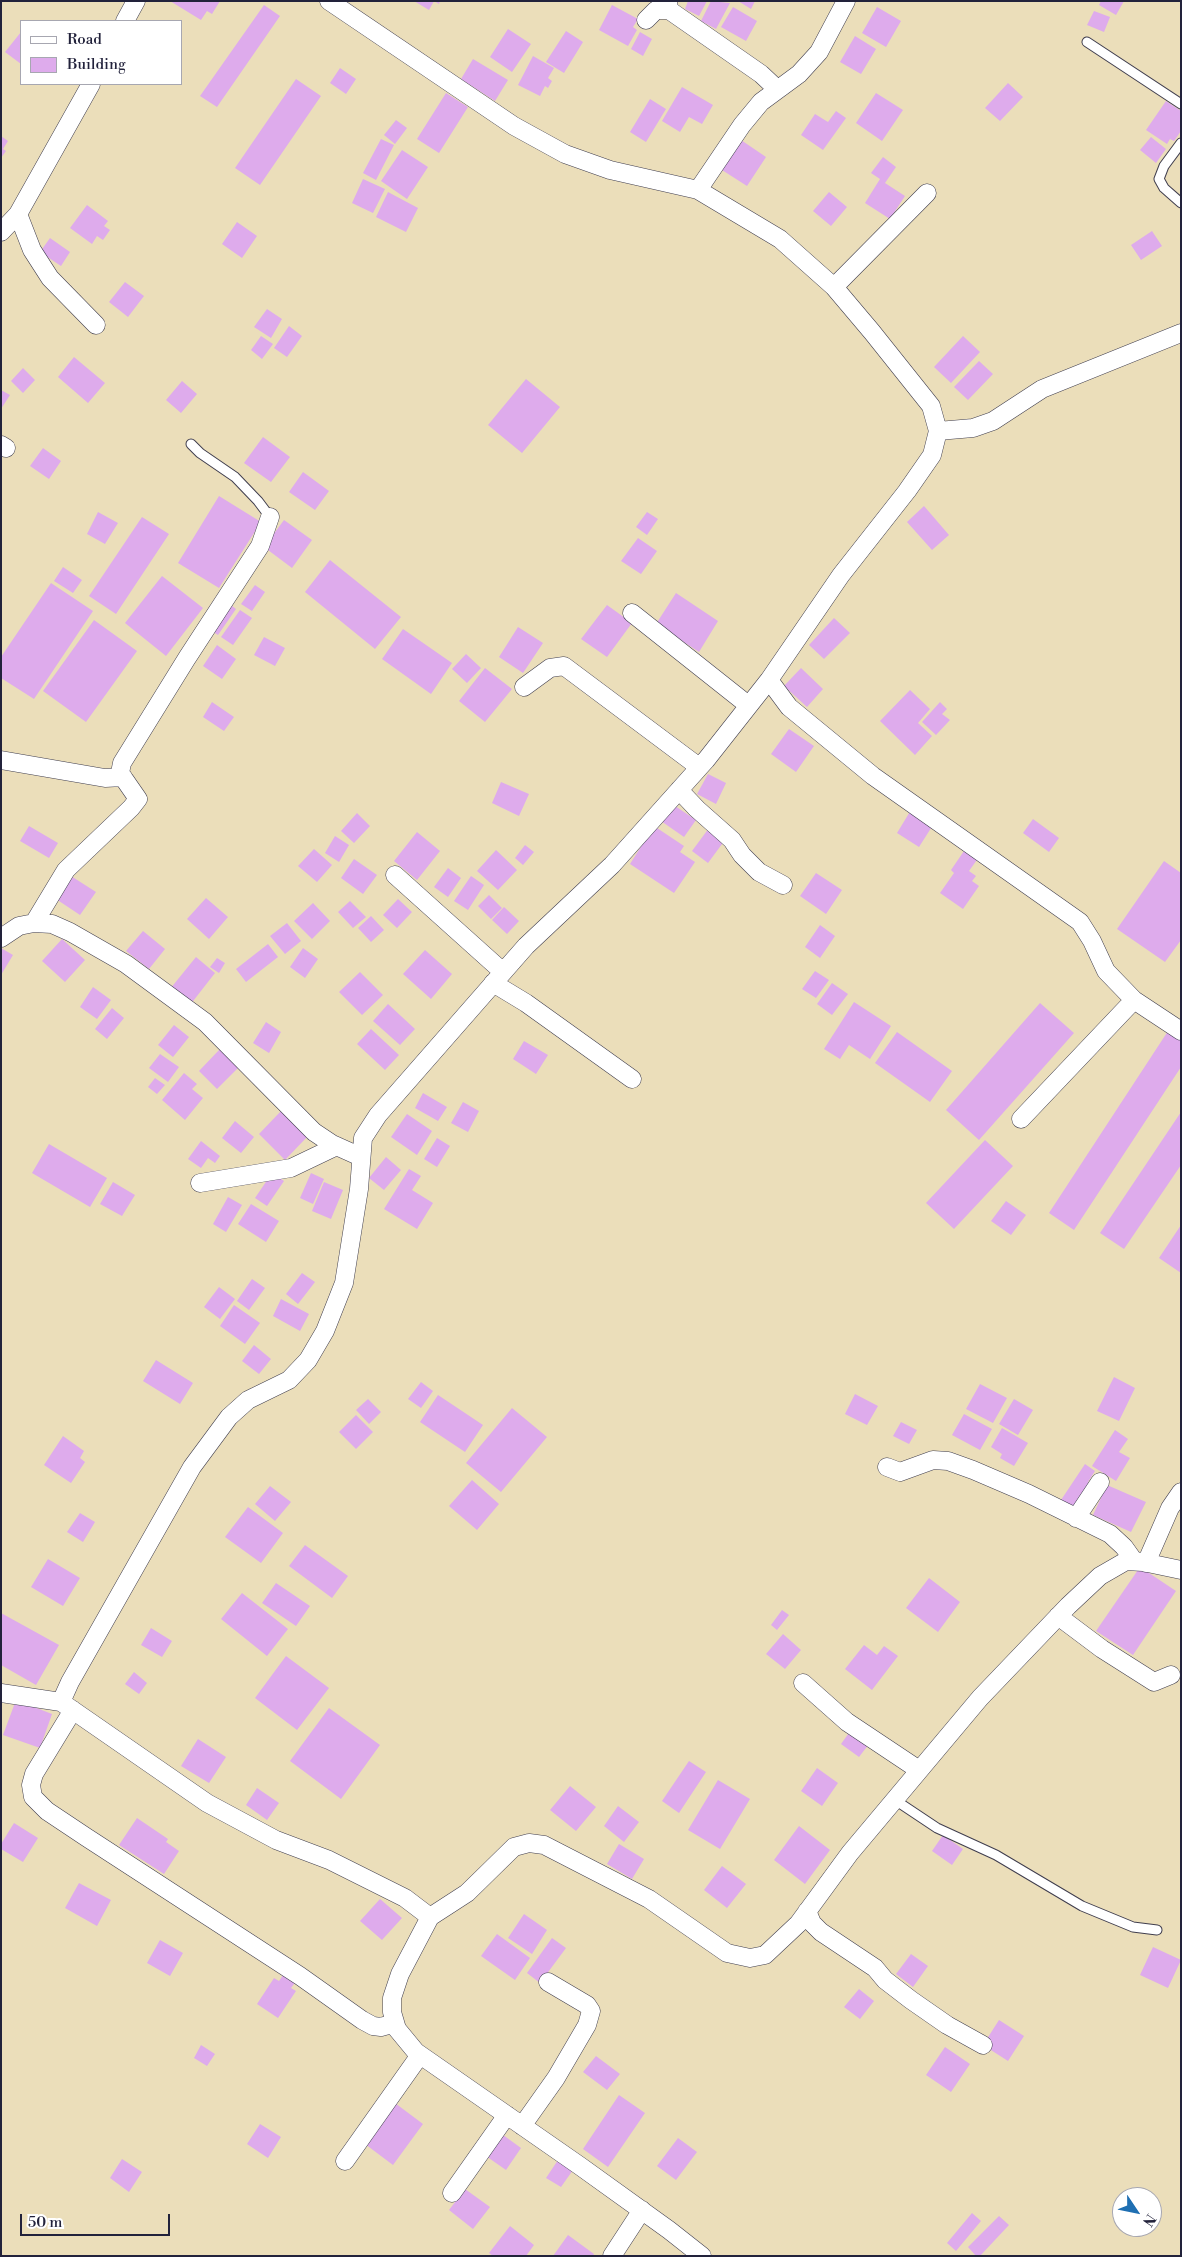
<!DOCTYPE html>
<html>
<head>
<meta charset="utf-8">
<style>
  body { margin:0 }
  #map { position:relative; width:1182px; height:2257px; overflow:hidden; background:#ebdeba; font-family:"Libre Bodoni",serif }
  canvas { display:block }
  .frame { position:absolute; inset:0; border:2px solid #22223b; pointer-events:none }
  .legend { position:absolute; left:20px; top:20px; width:162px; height:65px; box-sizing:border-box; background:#fff; border:1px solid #a7a7b1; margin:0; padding:6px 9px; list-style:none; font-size:15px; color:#22223b }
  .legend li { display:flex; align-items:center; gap:10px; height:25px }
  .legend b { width:25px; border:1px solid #a7a7b1 }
  .north { position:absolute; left:1112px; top:2187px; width:50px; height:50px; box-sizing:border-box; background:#fff; border:1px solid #a7a7b1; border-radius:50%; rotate:124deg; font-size:14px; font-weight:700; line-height:20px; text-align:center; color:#22223b }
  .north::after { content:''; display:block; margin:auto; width:18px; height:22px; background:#1f6fb2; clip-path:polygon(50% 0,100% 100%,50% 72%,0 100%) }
  .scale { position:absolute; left:20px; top:2214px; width:150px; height:22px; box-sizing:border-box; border:2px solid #22223b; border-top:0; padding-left:6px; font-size:15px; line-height:18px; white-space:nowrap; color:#22223b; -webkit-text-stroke:4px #fff; paint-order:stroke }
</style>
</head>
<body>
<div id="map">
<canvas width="1182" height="2257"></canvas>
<div class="frame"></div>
<ul class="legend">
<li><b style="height:6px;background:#fff"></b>Road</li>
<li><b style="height:14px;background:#deabec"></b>Building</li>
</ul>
<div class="north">N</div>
<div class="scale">50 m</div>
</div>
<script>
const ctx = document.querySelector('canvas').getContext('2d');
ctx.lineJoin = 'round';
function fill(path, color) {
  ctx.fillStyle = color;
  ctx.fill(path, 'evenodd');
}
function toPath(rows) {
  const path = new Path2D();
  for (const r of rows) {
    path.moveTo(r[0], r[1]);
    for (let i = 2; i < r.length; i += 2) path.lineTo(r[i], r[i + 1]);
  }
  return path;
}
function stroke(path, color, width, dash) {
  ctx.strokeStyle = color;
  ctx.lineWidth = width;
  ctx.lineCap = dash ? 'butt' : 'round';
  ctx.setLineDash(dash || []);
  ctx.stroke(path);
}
fill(toPath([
  [170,1,220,1,212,14,207,11,201,20],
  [414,1,440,1,439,4,434,1,429,10],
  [688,1,707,1,699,16,685,9],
  [711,1,730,3,716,29,701,21],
  [738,1,755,1,751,9],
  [1101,1,1124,1,1116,15,1099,5],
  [264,5,280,16,217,107,200,96],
  [612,5,638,19,633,27,637,30,628,46,599,30],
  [733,7,757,21,746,41,721,27],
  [877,7,901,21,886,47,862,33],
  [1094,11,1110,17,1104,32,1087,25],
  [508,29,531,44,512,72,490,57],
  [566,31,583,42,564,73,546,62],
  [21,32,21,64,5,52],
  [640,32,652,39,643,56,631,49],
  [855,36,876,49,861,74,840,62],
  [533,56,554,68,548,78,552,81,548,88,545,86,540,96,518,85],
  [473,59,508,80,495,101,461,79],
  [340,68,356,79,346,94,330,83],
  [296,79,321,96,260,185,235,168],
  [1008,83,1023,97,1000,121,985,108],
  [682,87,713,105,702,124,689,117,680,132,662,121],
  [446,93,468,107,439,153,417,139],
  [876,93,903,110,882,141,856,123],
  [650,99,666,109,646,142,630,132],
  [1166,101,1181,111,1181,131,1174,141,1170,139,1167,144,1146,130],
  [836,111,846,118,823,150,801,135,815,114,828,122],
  [396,120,407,128,395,144,384,135],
  [1,136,8,141,3,149,6,151,1,158],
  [1151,137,1166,149,1156,163,1140,150],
  [381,139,394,145,376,180,363,173],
  [741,140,766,157,747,186,722,170],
  [402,150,428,167,407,199,381,181],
  [883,157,896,167,885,183,905,196,890,219,865,203,880,179,871,173],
  [363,179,385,189,373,213,352,203],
  [388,192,418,208,406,232,376,217],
  [829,192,847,207,831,226,813,211],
  [87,205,108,221,104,226,110,230,103,240,97,236,92,244,70,228],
  [237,222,257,236,242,258,222,244],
  [1152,231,1162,246,1141,260,1131,245],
  [50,238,70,252,61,266,40,252],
  [125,282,144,296,128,317,109,302],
  [267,309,282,319,271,338,254,327],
  [289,326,302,336,287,357,274,348],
  [261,336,273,344,262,359,251,350],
  [963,336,980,352,951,383,934,367],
  [74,357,105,383,88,403,58,377],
  [979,361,993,374,968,400,954,387],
  [23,368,35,380,23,393,11,381],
  [526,379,560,407,522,453,488,425],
  [182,381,197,394,181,413,166,400],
  [1,390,10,395,1,409],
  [263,437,290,457,271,482,244,463],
  [43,448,61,461,49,479,30,466],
  [303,472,329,491,315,510,289,492],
  [219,496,261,522,219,588,178,563],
  [924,506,949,535,932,550,907,522],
  [98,512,118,523,105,544,87,534],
  [647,512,658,519,647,535,636,527],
  [142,517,169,534,116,614,89,596],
  [284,520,312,540,292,568,264,547],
  [638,538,657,551,641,574,621,561],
  [330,560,401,617,375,649,305,592],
  [63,567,82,580,73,593,54,581],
  [162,576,203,608,166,656,125,623],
  [51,583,93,611,34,699,1,678,1,657],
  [255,585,265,592,252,611,241,604],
  [676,593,718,621,699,652,656,624],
  [227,602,236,609,218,635,209,629],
  [607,605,632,623,607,657,581,639],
  [240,610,252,618,233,645,221,637],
  [834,618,850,633,824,659,809,645],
  [94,620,137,651,86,722,43,691],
  [518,627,543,643,523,673,499,657],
  [403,629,452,663,431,694,382,659],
  [264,637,285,648,275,666,254,655],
  [217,645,236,659,222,679,203,666],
  [466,654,481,668,467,683,452,669],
  [485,668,512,689,485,722,459,701],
  [801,668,823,689,807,707,784,686],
  [910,690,930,709,918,723,932,736,915,755,880,721],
  [212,702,234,717,224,731,203,717],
  [940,702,947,709,942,714,950,720,936,735,922,722],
  [789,729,814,746,796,772,771,754],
  [708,774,726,783,716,804,697,794],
  [501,782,529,794,519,816,492,803],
  [672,804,696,820,684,837,661,821],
  [911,810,933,825,919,847,897,833],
  [357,813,370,826,354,843,341,831],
  [1033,819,1059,838,1049,852,1023,833],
  [29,826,58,843,49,858,20,841],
  [654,826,684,846,680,852,695,862,674,893,630,864],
  [709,828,725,840,708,863,692,851],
  [417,832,440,851,417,880,394,861],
  [335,836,349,845,339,862,325,853],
  [525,845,534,852,523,865,515,858],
  [966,848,979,857,969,871,976,876,972,881,979,886,963,909,940,893,954,873,951,870],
  [314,849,332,865,317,882,298,866],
  [496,850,517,870,498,890,477,871],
  [354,859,377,875,363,894,341,878],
  [1164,861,1181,873,1181,940,1165,962,1117,929],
  [448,868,461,878,448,897,434,887],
  [816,873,842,890,826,914,800,896],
  [71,876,96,892,80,915,56,899],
  [471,876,484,885,468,910,454,901],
  [489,895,502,908,491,919,478,906],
  [206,898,228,917,209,939,187,919],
  [398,899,412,912,397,928,383,915],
  [350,901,366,917,353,928,338,912],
  [313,903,330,921,312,939,294,921],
  [504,907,519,921,507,934,492,920],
  [371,916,384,930,371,942,358,928],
  [287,923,301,941,285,954,270,936],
  [820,925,835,936,820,958,805,947],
  [143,931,165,949,149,969,126,951],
  [62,939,85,960,65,982,42,961],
  [268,944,278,957,246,982,236,969],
  [1,948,13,955,1,975],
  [303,948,318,959,305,978,290,967],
  [425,950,452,974,431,999,403,974],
  [196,957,215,973,190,1005,170,989],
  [217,958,225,963,219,973,210,967],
  [815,971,829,980,816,998,802,989],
  [360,972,383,995,362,1015,339,992],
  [832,983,848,994,832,1015,817,1004],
  [93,987,111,1000,97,1019,80,1007],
  [854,1002,891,1026,870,1059,849,1045,840,1059,824,1049],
  [1040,1003,1074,1033,979,1140,946,1110],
  [388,1004,415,1029,400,1045,373,1021],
  [112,1008,124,1018,107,1039,95,1029],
  [266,1022,281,1032,269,1053,253,1043],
  [174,1025,189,1037,173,1057,158,1045],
  [1170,1028,1181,1035,1181,1067,1074,1230,1049,1213],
  [371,1029,399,1055,385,1070,357,1044],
  [897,1032,952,1071,930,1102,875,1063],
  [524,1041,548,1055,536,1074,513,1059],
  [220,1049,239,1067,217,1089,199,1071],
  [160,1054,179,1067,168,1082,149,1068],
  [184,1073,197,1084,192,1089,203,1098,185,1120,162,1100],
  [155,1078,165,1085,157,1094,148,1087],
  [423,1093,447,1107,438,1121,415,1108],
  [463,1102,479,1111,468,1132,451,1123],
  [281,1111,307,1137,285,1160,259,1134],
  [1181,1112,1181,1165,1124,1249,1100,1233],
  [407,1114,432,1131,417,1155,391,1137],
  [235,1121,254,1137,241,1153,222,1138],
  [437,1138,450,1146,437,1167,424,1159],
  [985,1140,1013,1166,954,1229,926,1203],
  [201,1141,220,1156,215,1163,208,1158,201,1168,188,1159],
  [49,1144,107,1178,90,1207,32,1173],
  [386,1157,401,1170,384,1190,369,1178],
  [409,1169,421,1176,412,1190,433,1203,417,1229,384,1209],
  [272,1173,284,1181,267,1206,255,1198],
  [311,1173,324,1179,313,1204,300,1198],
  [113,1182,135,1195,122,1216,100,1204],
  [324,1182,343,1190,331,1219,312,1211],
  [228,1197,242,1205,226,1232,213,1224],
  [1006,1201,1026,1215,1011,1235,991,1221],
  [251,1204,279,1221,266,1242,238,1224],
  [1181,1225,1181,1273,1159,1258],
  [302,1273,315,1282,298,1304,286,1294],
  [252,1279,265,1288,249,1310,237,1301],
  [219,1287,235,1299,220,1319,204,1307],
  [281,1299,309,1314,300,1331,273,1316],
  [234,1305,260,1323,245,1344,220,1326],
  [254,1345,271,1359,259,1374,242,1361],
  [156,1360,193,1383,180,1404,143,1381],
  [1114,1377,1135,1388,1119,1421,1097,1411],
  [421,1382,433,1391,421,1408,408,1399],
  [980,1384,1007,1398,993,1423,966,1409],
  [855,1394,878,1406,867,1425,845,1414],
  [438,1395,483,1425,465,1452,420,1422],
  [368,1399,381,1412,369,1424,356,1410],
  [1014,1399,1033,1410,1018,1435,999,1424],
  [512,1408,547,1437,501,1492,466,1463],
  [964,1414,992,1429,980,1450,952,1435],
  [356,1415,373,1432,356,1449,339,1432],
  [901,1422,917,1430,909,1444,893,1436],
  [1002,1428,1028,1443,1014,1466,1000,1458,1002,1454,991,1447],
  [1115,1430,1128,1439,1119,1452,1130,1458,1116,1481,1092,1466],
  [63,1436,84,1451,80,1458,85,1462,71,1483,44,1465],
  [1085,1464,1095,1471,1088,1482,1091,1485,1075,1509,1061,1500],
  [472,1480,499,1504,477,1530,449,1506],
  [1107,1485,1146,1502,1131,1532,1093,1515],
  [270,1486,291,1502,275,1521,255,1504],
  [248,1507,283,1533,261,1563,225,1537],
  [80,1513,95,1522,83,1542,67,1532],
  [305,1545,348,1576,332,1598,289,1566],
  [48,1559,80,1578,63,1606,31,1587],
  [1140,1567,1176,1591,1133,1655,1096,1631],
  [929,1578,960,1602,938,1632,906,1608],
  [276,1583,310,1606,296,1626,262,1603],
  [242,1593,288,1629,267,1656,221,1619],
  [782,1610,789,1615,777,1630,771,1625],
  [1,1613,59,1645,36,1685,1,1665],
  [151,1628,172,1641,162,1657,141,1645],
  [783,1634,801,1650,785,1669,766,1654],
  [864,1645,877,1655,884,1646,898,1656,872,1690,845,1669],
  [286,1656,329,1688,297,1730,255,1698],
  [134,1672,147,1683,139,1694,125,1684],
  [16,1700,52,1714,40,1748,3,1735],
  [329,1708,380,1745,341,1799,290,1761],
  [851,1730,869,1744,859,1757,841,1744],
  [198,1739,226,1757,209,1783,181,1766],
  [689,1761,706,1772,679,1813,662,1801],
  [817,1768,838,1783,822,1806,801,1791],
  [718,1780,750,1799,720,1849,688,1830],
  [570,1786,596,1807,576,1831,550,1810],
  [257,1788,279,1803,267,1820,246,1805],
  [618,1806,639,1822,624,1842,604,1826],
  [137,1818,168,1839,166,1842,179,1851,164,1874,119,1845],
  [14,1823,38,1838,23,1862,1,1849,1,1844],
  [799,1826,830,1850,805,1884,774,1860],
  [943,1835,963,1849,952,1865,932,1851],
  [619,1844,644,1859,632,1879,607,1864],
  [722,1866,746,1884,727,1908,704,1890],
  [79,1883,111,1900,97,1926,65,1908],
  [380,1899,402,1918,382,1940,360,1921],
  [524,1914,547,1930,532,1954,508,1938],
  [497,1934,530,1958,515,1980,481,1956],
  [552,1938,566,1948,540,1983,527,1973],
  [160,1940,183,1953,170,1976,147,1963],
  [1153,1947,1181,1960,1168,1988,1140,1975],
  [911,1954,928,1966,913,1987,896,1974],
  [285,1972,297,1980,291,1988,296,1991,278,2018,257,2004,274,1978,279,1981],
  [859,1989,874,2001,860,2019,844,2007],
  [999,2020,1024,2036,1008,2061,983,2045],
  [201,2045,215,2054,207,2066,194,2058],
  [945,2047,970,2064,951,2092,926,2075],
  [596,2056,620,2074,607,2090,583,2072],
  [619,2095,645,2113,608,2167,583,2149],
  [395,2103,423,2124,393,2165,365,2144],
  [260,2124,281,2137,268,2158,247,2144],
  [499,2132,521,2148,506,2170,483,2154],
  [678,2138,697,2152,676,2180,657,2166],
  [122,2159,142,2172,129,2192,110,2178],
  [558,2160,573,2170,561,2187,546,2178],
  [465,2189,490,2207,473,2229,449,2210],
  [972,2213,981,2221,956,2251,947,2243],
  [999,2216,1009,2225,980,2256,976,2256,968,2247],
  [510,2226,534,2245,526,2256,493,2256,489,2253],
  [568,2235,594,2254,593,2256,553,2256]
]), '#deabec');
const lane = toPath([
  [1087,42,1181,104],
  [1181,143,1164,166,1159,179,1164,188,1181,203],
  [191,444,200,453,235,477,258,501,270,517],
  [895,1800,937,1828,996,1855,1082,1906,1133,1927,1157,1930]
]);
const street = toPath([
  [668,1,669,10,761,74,777,89],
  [646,20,656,10,669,10],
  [125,21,136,1],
  [698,190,742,125,761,102,799,74,819,52,846,1],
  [18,214,32,250,50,278,96,325],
  [1,232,18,214,91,84],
  [834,287,927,193],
  [938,431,973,428,993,421,1042,389,1181,333],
  [1,445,6,448],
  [632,613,748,705],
  [769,680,789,707,873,776,1080,922,1092,941,1106,971,1134,1000,1181,1031],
  [524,687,550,668,564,666,699,767],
  [1,760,105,778,123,777],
  [679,790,697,809,732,840,742,855,759,872,783,885],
  [395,875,503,972],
  [34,923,52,924,70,932,126,964,205,1022,314,1132,332,1144,361,1157],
  [1,938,19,926,34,923,66,870,131,808,138,799,120,773,122,763,187,658,260,546,270,517],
  [493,983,526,1003,632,1079],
  [1021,1119,1134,1000],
  [200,1183,291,1168,337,1146],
  [887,1467,900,1472,933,1460,948,1461,973,1470,1029,1494,1110,1534,1124,1547,1134,1561],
  [1076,1518,1100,1482],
  [1146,1563,1170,1508,1181,1492],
  [1058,1616,1102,1649,1154,1682,1171,1675],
  [803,1683,847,1722,919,1770],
  [1,1693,61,1702,70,1682,192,1467,229,1417,248,1400,289,1380,308,1360,325,1331,344,1283,359,1189,363,1138,378,1115,526,946,612,865,706,760,769,680,841,575,907,491,932,455,938,431,931,406,872,332,834,287,780,239,698,190,610,170,565,154,514,126,329,1],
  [61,1702,207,1803,276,1840,329,1860,405,1898,430,1917,467,1893,514,1847,529,1843,544,1845,649,1899,727,1953,750,1958,765,1955,798,1924,850,1853,980,1698,1068,1606,1100,1576,1126,1561,1143,1562,1181,1570],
  [73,1710,34,1774,31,1785,33,1797,47,1811,86,1837,300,1976,362,2020,373,2026,381,2027,395,2023],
  [807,1911,812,1923,821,1932,875,1968,885,1980,911,2000,947,2025,983,2045],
  [430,1917,400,1974,392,1998,392,2012,397,2029,416,2052,580,2166,669,2230,702,2256],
  [522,2126,556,2078,587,2025,591,2011,587,2005,548,1982],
  [345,2161,420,2055],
  [452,2193,507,2115],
  [612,2256,642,2210]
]);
stroke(lane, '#403e4e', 11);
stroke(street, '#403e4e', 19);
stroke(lane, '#fff', 9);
stroke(street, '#fff', 18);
</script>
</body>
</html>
